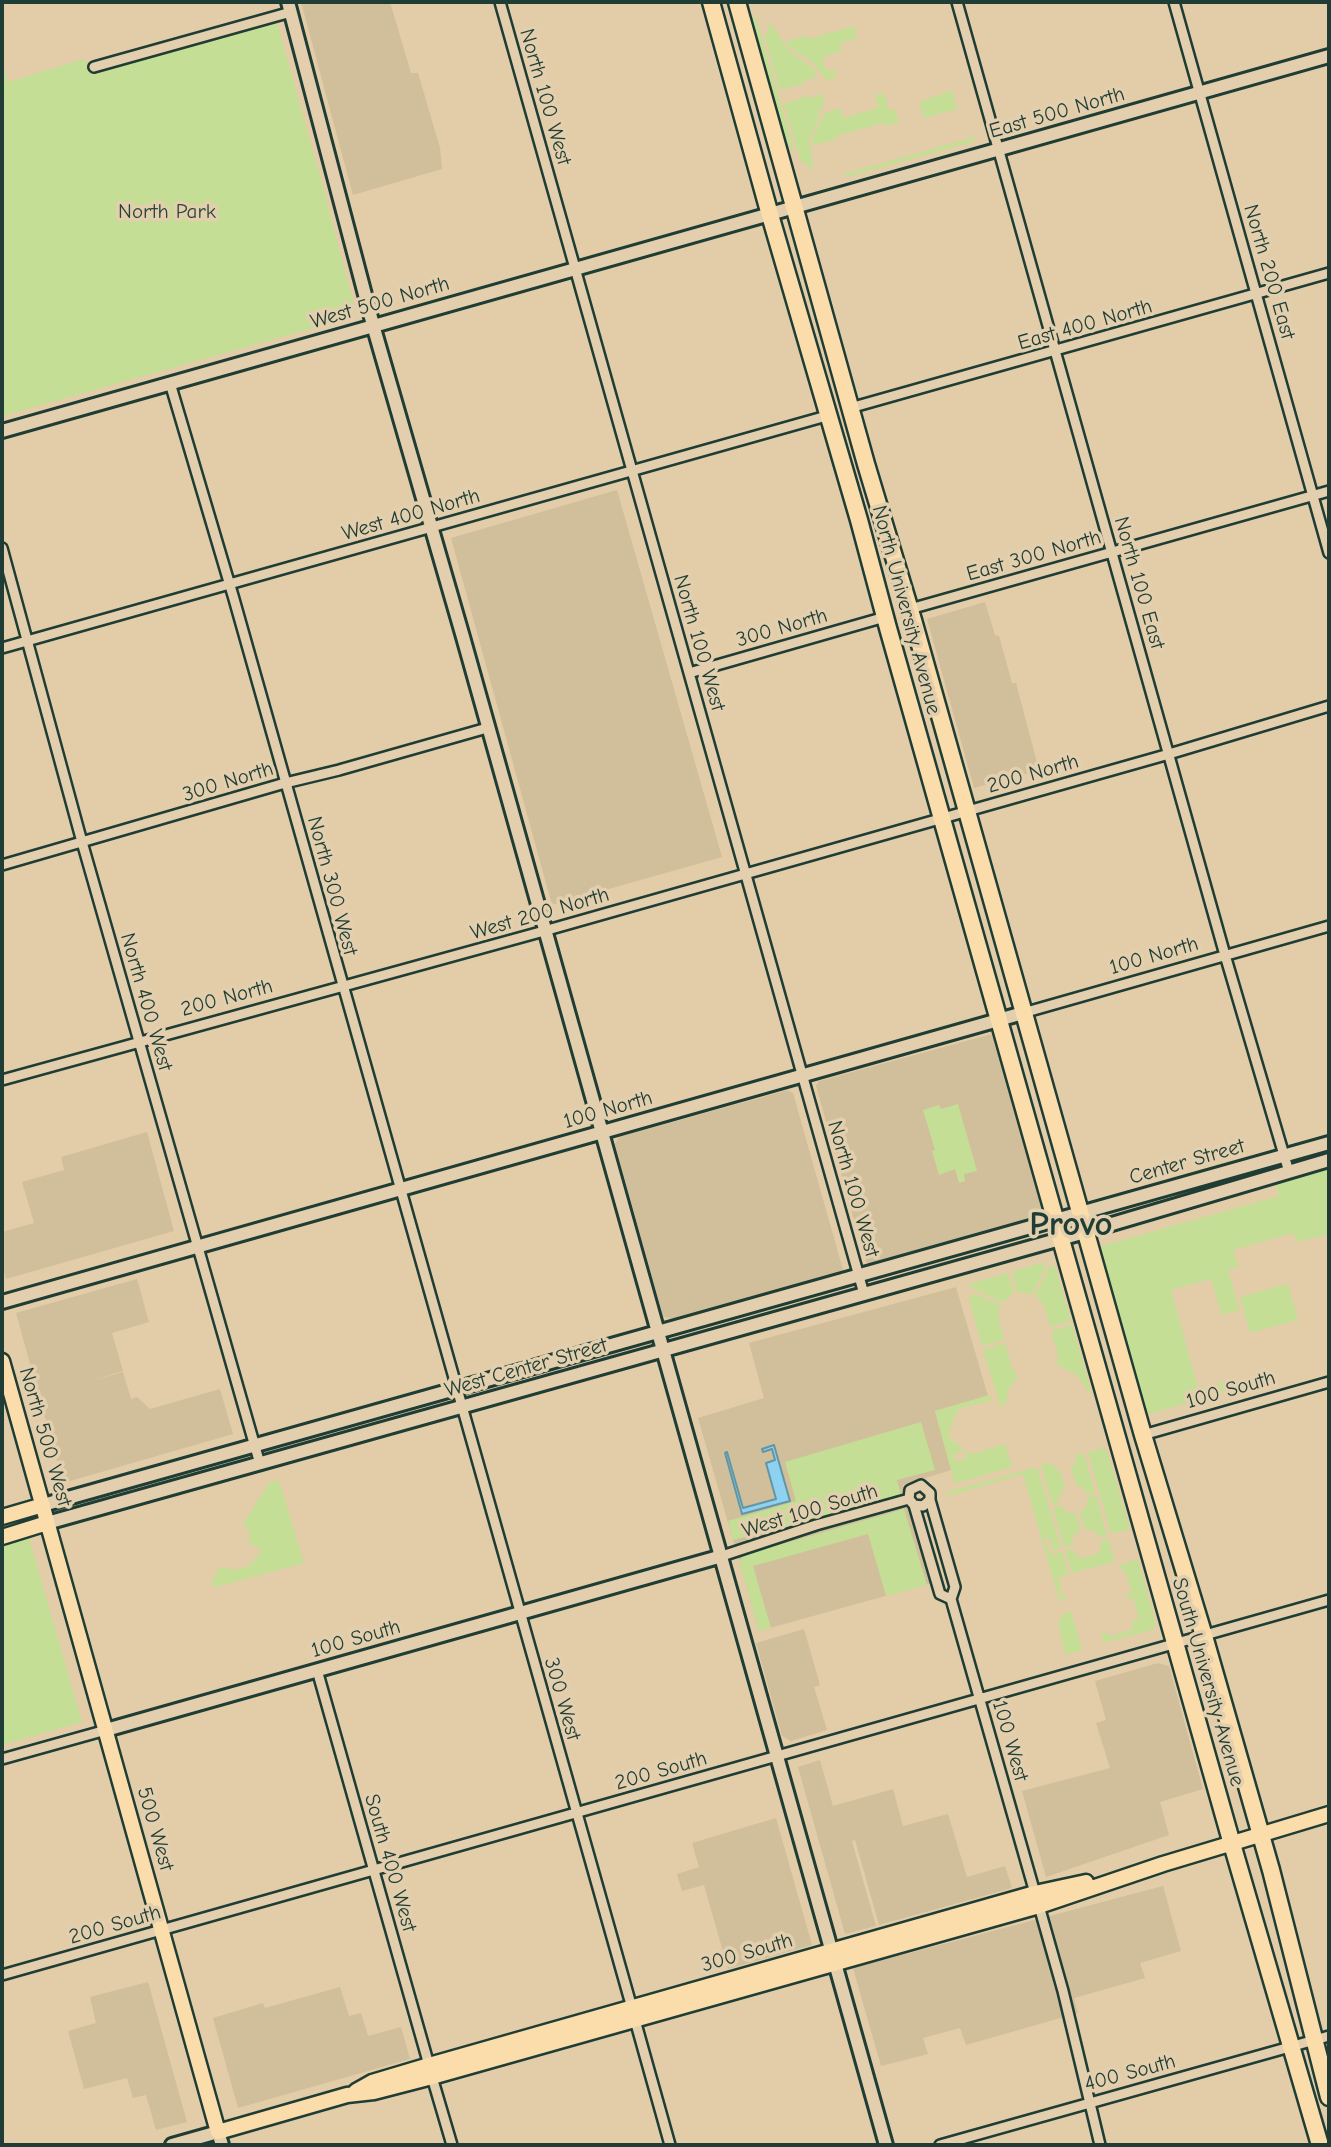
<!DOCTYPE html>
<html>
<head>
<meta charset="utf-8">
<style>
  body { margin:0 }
  #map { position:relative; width:1331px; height:2147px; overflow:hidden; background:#e2cda8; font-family:"Comic Neue",sans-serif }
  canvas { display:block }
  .frame { position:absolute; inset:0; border:4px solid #1f3d34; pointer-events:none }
</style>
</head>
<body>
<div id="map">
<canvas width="1331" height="2147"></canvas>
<div class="frame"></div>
</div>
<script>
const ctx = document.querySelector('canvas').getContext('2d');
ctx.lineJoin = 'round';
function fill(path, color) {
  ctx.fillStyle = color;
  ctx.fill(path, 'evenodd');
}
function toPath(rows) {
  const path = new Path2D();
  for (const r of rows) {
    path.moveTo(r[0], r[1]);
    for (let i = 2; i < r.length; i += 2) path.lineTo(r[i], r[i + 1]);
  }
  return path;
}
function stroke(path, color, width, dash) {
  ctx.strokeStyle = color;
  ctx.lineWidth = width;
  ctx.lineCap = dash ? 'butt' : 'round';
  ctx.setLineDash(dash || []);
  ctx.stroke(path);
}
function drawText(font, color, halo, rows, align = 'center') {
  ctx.font = font + ' "Comic Neue",sans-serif';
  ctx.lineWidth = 7;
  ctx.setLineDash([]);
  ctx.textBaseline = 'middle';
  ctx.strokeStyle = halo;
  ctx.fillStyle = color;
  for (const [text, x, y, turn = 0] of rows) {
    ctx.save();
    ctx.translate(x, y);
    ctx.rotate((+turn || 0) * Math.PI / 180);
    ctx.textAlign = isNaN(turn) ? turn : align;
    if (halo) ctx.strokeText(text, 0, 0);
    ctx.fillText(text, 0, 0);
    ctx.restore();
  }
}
fill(toPath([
  [301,2,390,2,411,73,418,73,440,148,442,169,353,195],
  [617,490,722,857,552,905,451,538],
  [985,602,995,635,999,636,1012,683,1016,683,1039,770,974,788,927,619],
  [992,1034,997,1037,1052,1218,874,1266,866,1262,816,1086,819,1081],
  [788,1090,793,1093,843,1270,838,1276,752,1299,671,1319,663,1316,615,1144,619,1137],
  [147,1132,174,1231,6,1279,2,1265,2,1232,34,1223,22,1182,64,1170,61,1157],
  [137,1279,149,1322,112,1333,123,1371,91,1381,123,1372,131,1399,137,1397,150,1409,220,1389,233,1434,63,1483,16,1313],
  [956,1287,988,1396,935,1411,951,1470,903,1485,932,1583,759,1631,698,1418,764,1398,749,1343],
  [804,1629,820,1685,814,1687,827,1730,791,1741,782,1736,756,1643],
  [1158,1663,1169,1666,1203,1789,1160,1802,1169,1835,1046,1877,1022,1791,1110,1768,1096,1723,1106,1720,1095,1681],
  [820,1760,833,1806,893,1789,903,1826,948,1814,967,1877,1005,1866,1012,1888,879,1925,855,1840,852,1841,876,1926,845,1934,798,1767],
  [776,1818,812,1945,728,1969,704,1885,682,1891,677,1874,699,1867,692,1843],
  [1163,1886,1181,1951,1140,1963,1145,1978,1074,1998,1078,2013,966,2045,960,2028,923,2038,928,2054,881,2066,853,1968],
  [148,1982,187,2122,156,2130,146,2095,133,2098,127,2078,84,2089,68,2031,96,2023,90,1997],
  [340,1987,349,2016,361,2013,368,2036,401,2027,410,2059,238,2108,213,2018,263,2003,265,2008]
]), '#d0bf9a');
fill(toPath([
  [751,12,757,20,794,149,791,150,789,143,785,145],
  [767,22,773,26,789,51,814,69,816,77,804,81,803,84,780,90,764,34,769,33],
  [277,23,323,187,354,306,354,313,349,318,2,416,2,63,8,82,84,59,98,73],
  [855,26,856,39,840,43,842,51,825,56,823,60,826,69,828,71,834,69,837,77,826,80,813,63,790,48,785,42,806,35,808,39],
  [952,90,957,109,924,118,919,102],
  [884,93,889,110,895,109,899,122,884,126,883,123,836,136,836,140,812,145,813,135,825,113,840,108,843,118,878,108,875,95],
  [822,94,824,97,823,109,817,111,818,114,821,113,809,139,813,164,811,171,806,162,801,163,784,104,806,96,809,98],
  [974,137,975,141,847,177,844,174],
  [958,1104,977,1171,964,1174,965,1181,959,1183,955,1169,939,1175,932,1151,935,1150,923,1110,939,1105,941,1109],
  [1329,1168,1329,1234,1297,1242,1293,1233,1233,1250,1239,1267,1228,1269,1239,1310,1222,1315,1211,1279,1171,1290,1198,1388,1233,1379,1237,1390,1148,1414,1098,1247,1279,1196,1275,1183],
  [1042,1262,1046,1267,1032,1294,1017,1292,1012,1272],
  [1050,1266,1055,1266,1071,1321,1050,1327,1043,1303,1035,1295],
  [1008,1273,1014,1293,1002,1303,969,1286,969,1284],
  [1288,1284,1298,1320,1250,1333,1240,1297],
  [974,1293,1000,1305,998,1318,1004,1340,982,1346,969,1298],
  [1072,1325,1091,1391,1088,1392,1077,1375,1057,1365,1058,1356,1051,1331],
  [1005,1343,1012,1368,1018,1376,1009,1389,1005,1405,1000,1406,983,1350],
  [989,1395,993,1400,960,1408,954,1418,948,1436,964,1450,953,1455,955,1461,966,1459,967,1451,973,1454,1005,1444,1012,1467,955,1484,935,1411],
  [921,1422,935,1470,897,1480,901,1495,856,1509,733,1540,728,1521,796,1501,785,1462],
  [1102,1448,1107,1451,1130,1529,1111,1534,1088,1452],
  [1084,1453,1095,1492,1087,1494,1082,1487,1076,1485,1071,1468,1075,1464,1076,1455],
  [1049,1463,1060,1471,1065,1488,1060,1494,1059,1502,1052,1504,1041,1465],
  [1037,1467,1061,1548,1053,1551,1049,1537,1044,1539,1051,1555,1062,1552,1068,1575,1058,1578,1062,1588,1059,1589,1060,1595,1066,1594,1066,1598,1059,1600,1023,1474,948,1496,947,1492],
  [279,1480,304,1563,216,1587,211,1585,219,1567,234,1570,249,1566,258,1556,261,1550,249,1543,250,1531,243,1524,269,1483],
  [1096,1495,1107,1535,1100,1537,1094,1531,1084,1528,1080,1512,1086,1507,1088,1497],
  [1061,1505,1065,1511,1076,1514,1080,1530,1073,1536,1072,1545,1064,1547,1053,1508],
  [904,1509,927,1585,886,1596,868,1534,753,1566,771,1628,759,1631,739,1561,744,1555],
  [29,1538,82,1722,2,1745,2,1545],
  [1108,1538,1115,1562,1072,1573,1065,1551,1072,1549,1078,1557,1088,1557,1100,1552,1101,1541],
  [1138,1559,1156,1625,1152,1630,1103,1643,1102,1631,1106,1632,1108,1637,1133,1629,1131,1622,1139,1619,1133,1597,1126,1599,1125,1595,1132,1593,1125,1571,1122,1571,1120,1565],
  [1071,1611,1082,1650,1065,1655,1058,1623,1063,1614]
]), '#c5de95');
const water = toPath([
  [774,1445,790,1501,742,1514,725,1453,727,1452,743,1508,776,1499,766,1463,775,1460,772,1449,763,1452,762,1449,774,1445]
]);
fill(water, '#8fd1f0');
stroke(water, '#6296a5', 2);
const street = toPath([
  [500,2,864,1294],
  [957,2,1225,955,1289,1172],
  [1174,2,1329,553],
  [94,67,291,12],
  [170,383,234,599,632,2008],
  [850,408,1329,273],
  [2,548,82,842,260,1464],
  [910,609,1329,491],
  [2,648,830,415],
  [689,673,885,617],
  [2,865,285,783,339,770,487,728],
  [1023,1013,1329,926],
  [2,1080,544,931,1169,754,1329,706],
  [1143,1435,1329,1382],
  [930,1500,923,1506,914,1505,909,1499,910,1490,921,1485,930,1493,930,1500,955,1587,951,1599],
  [914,1505,940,1594,951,1599],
  [722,1556,816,1525,909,1499],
  [951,1599,1035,1893],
  [317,1670,429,2065],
  [2,1759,106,1730],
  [1039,1906,1063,1991,1100,2145],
  [2,1975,1329,1600],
  [635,2020,670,2145],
  [432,2077,452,2145],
  [940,2145,1329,2036]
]);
const secondary = toPath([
  [288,2,373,325,463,637,886,2145],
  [2,431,1329,56],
  [2,1302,1023,1013],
  [43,1505,1329,1143],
  [47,1523,1078,1234,1329,1160],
  [106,1730,722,1556],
  [172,2145,218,2132,222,2145]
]);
const primary = toPath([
  [2,1361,218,2132,347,2095,374,2092,432,2077,1039,1906,1163,1864,1329,1814],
  [2,1517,43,1505],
  [2,1537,47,1523],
  [356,2091,372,2082,429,2065,1035,1893,1086,1882]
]);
const highway = toPath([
  [711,2,770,215,859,520,888,628,1232,1844,1320,2145],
  [737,2,866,464,913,620,1143,1435,1204,1636,1271,1870,1329,2097]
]);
stroke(street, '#1f3d34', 14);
stroke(secondary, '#1f3d34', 18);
stroke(primary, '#1f3d34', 19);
stroke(highway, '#1f3d34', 21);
stroke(street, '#e3cfad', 9);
stroke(secondary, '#e3cfad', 12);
stroke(primary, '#faddab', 14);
stroke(highway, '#faddab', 16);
drawText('21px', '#1f3d34', '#e3cfad', [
  ["North 100 West",545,97,74],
  ["East 500 North",1057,113,-16],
  ["North 200 East",1269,272,74],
  ["West 500 North",380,303,-16],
  ["East 400 North",1085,325,-16],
  ["West 400 North",411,515,-16],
  ["East 300 North",1034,556,-16],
  ["North 100 East",1139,583,74],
  ["North University Avenue",906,610,75],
  ["300 North",782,628,-16],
  ["North 100 West",699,643,74],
  ["200 North",1033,774,-16],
  ["300 North",228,782,-17],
  ["North 300 West",332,886,75],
  ["West 200 North",540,914,-16],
  ["100 North",1154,956,-16],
  ["200 North",227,998,-15],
  ["North 400 West",146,1002,74],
  ["100 North",608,1110,-16],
  ["Center Street",1187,1162,-16],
  ["North 100 West",853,1189,74],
  ["West Center Street",526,1368,-16],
  ["100 South",1231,1390,-16],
  ["North 500 West",45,1437,74],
  ["West 100 South",810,1511,-17],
  ["100 South",356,1639,-16],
  ["South University Avenue",1208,1682,74],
  ["300 West",562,1699,74],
  ["100 West",1010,1741,74],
  ["200 South",661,1771,-16],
  ["500 West",155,1829,74],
  ["South 400 West",390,1863,74],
  ["200 South",115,1925,-16],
  ["300 South",747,1953,-16],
  ["400 South",1130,2073,-15]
]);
drawText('21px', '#274539', '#e3cfad', [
  ["North Park",167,212]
]);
drawText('bold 35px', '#1f3d34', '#e3cfad', [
  ["Provo",1071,1225]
]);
</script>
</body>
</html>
